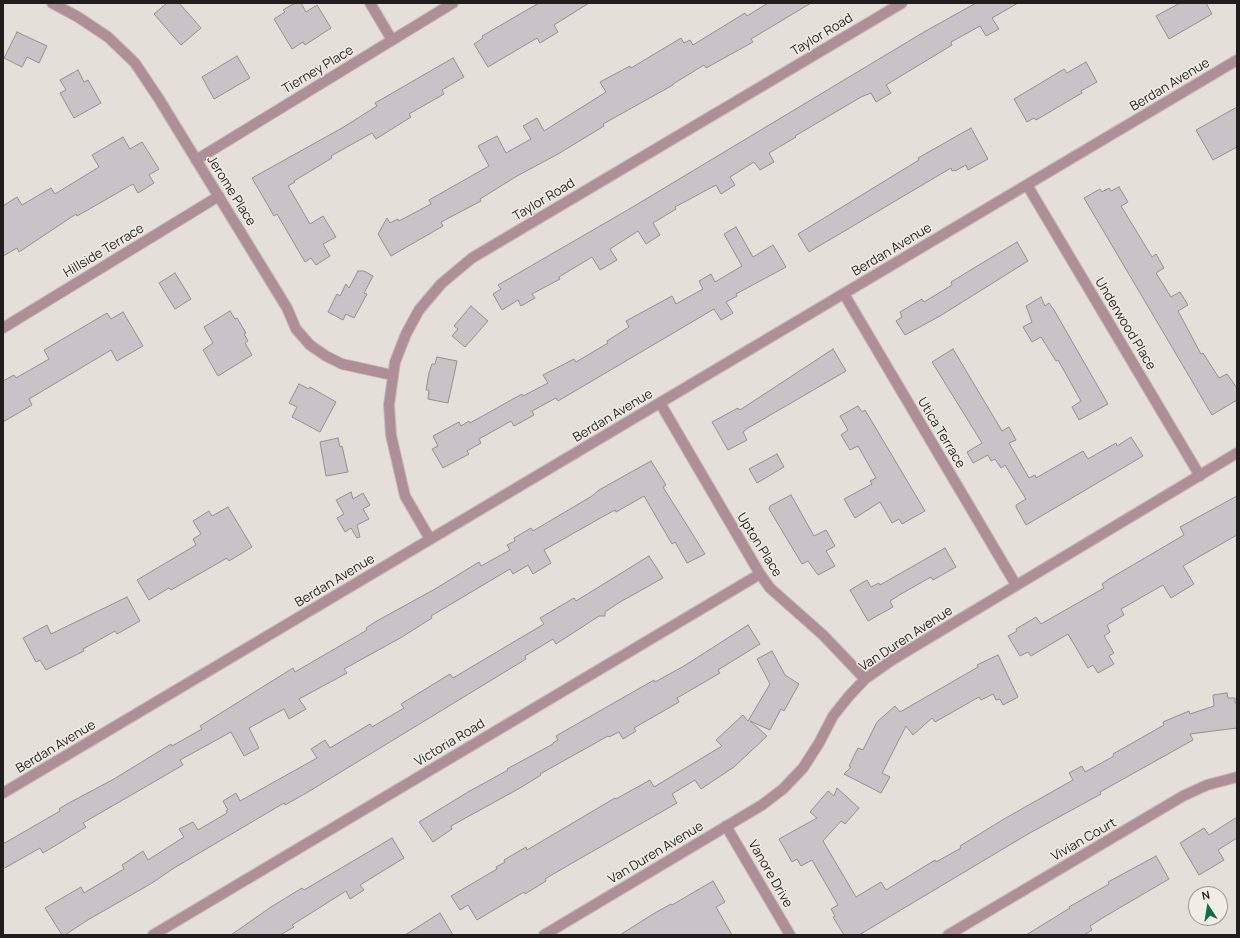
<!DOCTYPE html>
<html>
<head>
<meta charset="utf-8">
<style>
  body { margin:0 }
  #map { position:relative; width:1240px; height:938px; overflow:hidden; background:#e5dfd9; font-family:Manrope,sans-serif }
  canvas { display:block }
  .frame { position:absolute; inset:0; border:4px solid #201e1c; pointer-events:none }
  .north { position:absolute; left:1188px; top:886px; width:40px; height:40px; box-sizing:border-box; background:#f2ece7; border:1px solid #9e9a96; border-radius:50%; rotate:348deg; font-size:11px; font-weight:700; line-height:16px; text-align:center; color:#201e1c }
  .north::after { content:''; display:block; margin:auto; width:14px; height:18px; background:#0d7147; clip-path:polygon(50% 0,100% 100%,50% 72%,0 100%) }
</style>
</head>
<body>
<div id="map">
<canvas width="1240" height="938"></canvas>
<div class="frame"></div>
<div class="north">N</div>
</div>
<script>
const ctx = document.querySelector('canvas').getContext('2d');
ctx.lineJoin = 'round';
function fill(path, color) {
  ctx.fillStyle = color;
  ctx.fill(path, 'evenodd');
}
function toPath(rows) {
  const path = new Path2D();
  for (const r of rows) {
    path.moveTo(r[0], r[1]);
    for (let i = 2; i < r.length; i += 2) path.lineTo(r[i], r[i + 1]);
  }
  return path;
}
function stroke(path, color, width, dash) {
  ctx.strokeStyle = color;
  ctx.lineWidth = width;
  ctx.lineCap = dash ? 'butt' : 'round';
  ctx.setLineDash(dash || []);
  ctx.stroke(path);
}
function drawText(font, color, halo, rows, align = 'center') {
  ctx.font = font + ' Manrope,sans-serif';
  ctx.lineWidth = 3;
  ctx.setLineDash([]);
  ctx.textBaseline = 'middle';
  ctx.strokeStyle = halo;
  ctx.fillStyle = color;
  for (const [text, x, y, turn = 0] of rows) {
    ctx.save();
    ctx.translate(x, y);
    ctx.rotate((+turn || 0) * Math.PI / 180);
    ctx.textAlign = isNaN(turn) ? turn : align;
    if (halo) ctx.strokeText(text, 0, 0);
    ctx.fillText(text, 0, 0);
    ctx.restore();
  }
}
const building = toPath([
  [167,3,179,3,201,28,181,45,154,14,167,3],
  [295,3,301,3,306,12,317,5,331,28,305,45,303,42,292,49,274,19,285,12,283,10,295,3],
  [539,3,589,3,554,25,558,32,540,43,537,38,488,67,474,44,483,38,482,36,539,3],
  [768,3,811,3,751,39,753,42,706,68,704,65,673,84,673,85,603,124,604,126,558,154,517,176,480,199,481,201,441,222,443,226,391,256,378,234,387,218,390,223,398,219,399,221,431,204,429,200,489,166,478,146,497,136,506,153,531,139,523,126,537,118,544,131,606,92,600,82,630,66,631,68,681,38,684,43,690,40,693,45,745,13,747,16,768,3],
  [976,3,1018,3,992,18,999,29,986,36,980,26,951,42,952,45,886,85,891,93,876,102,871,93,861,97,795,136,796,137,769,153,774,162,760,170,754,162,730,177,735,185,721,194,716,185,675,207,676,209,653,223,660,235,646,244,638,231,610,249,617,260,600,270,592,257,559,277,560,279,532,294,535,298,521,306,518,300,502,310,493,294,501,289,498,285,631,208,924,32,976,3],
  [1180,3,1206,3,1212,14,1169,39,1156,16,1180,3],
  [17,32,47,46,39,63,27,57,22,67,4,58,17,32],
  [237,56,250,78,214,99,202,77,237,56],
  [453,58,464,77,442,90,444,94,409,114,411,117,376,139,372,133,331,156,332,158,294,181,295,182,288,186,310,224,323,216,336,237,323,244,330,256,316,265,311,258,305,262,277,214,274,216,252,178,342,128,377,106,375,103,453,58],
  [1086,62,1097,82,1081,91,1082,93,1036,120,1034,118,1027,122,1014,99,1064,69,1067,73,1086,62],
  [78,70,84,82,88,80,101,103,74,118,60,93,66,90,60,80,78,70],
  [1237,107,1237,147,1213,160,1196,130,1237,107],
  [971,128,988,159,968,170,966,165,955,171,955,170,952,171,951,168,809,252,798,234,919,160,918,158,971,128],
  [123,137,130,149,142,142,159,169,149,175,154,183,138,193,133,184,77,216,76,214,19,252,17,248,3,256,3,206,17,197,22,205,51,188,55,194,99,167,92,155,123,137],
  [1119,187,1128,202,1121,206,1152,257,1156,254,1164,268,1156,273,1171,297,1180,292,1188,305,1178,311,1201,354,1203,353,1219,378,1227,374,1237,388,1237,400,1212,415,1084,198,1100,189,1102,192,1109,188,1111,191,1119,187],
  [736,227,753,257,773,245,786,267,736,294,737,296,726,302,733,313,721,320,714,309,558,401,556,398,532,411,534,415,514,426,511,421,479,439,481,443,467,451,469,454,443,468,432,449,438,446,433,436,459,422,461,426,469,421,470,423,522,394,523,396,548,383,543,375,574,359,576,362,608,343,607,341,629,327,626,321,672,296,676,304,703,289,699,281,711,274,715,282,742,266,724,234,736,227],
  [1017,242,1028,261,940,316,905,335,896,321,902,317,900,312,922,299,924,302,952,285,951,282,1017,242],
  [358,271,364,271,373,276,364,293,367,294,354,318,346,314,343,320,328,312,337,294,340,296,346,284,349,288,358,271],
  [175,273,191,299,175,309,159,283,175,273],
  [1041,297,1045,306,1049,303,1054,310,1108,404,1079,420,1072,407,1081,401,1058,360,1056,361,1041,337,1032,342,1023,327,1032,322,1026,306,1041,297],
  [471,306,488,321,465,347,452,336,458,329,454,326,471,306],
  [230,311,235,319,237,318,246,333,244,334,248,341,245,343,252,355,218,376,203,350,213,343,204,327,230,311],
  [123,312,143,346,117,361,111,350,29,399,32,405,3,422,3,381,14,375,16,378,49,359,44,350,107,313,111,319,123,312],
  [833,349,846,371,748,428,743,432,747,440,728,450,712,422,738,408,740,410,833,349],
  [953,349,1002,431,1009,427,1016,440,1009,443,1029,478,1035,475,1036,478,1083,451,1088,459,1116,443,1117,446,1131,437,1143,456,1026,525,1016,507,1016,505,1026,499,1005,465,1001,468,995,459,991,461,988,455,973,463,967,452,982,443,932,362,953,349],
  [437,357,457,361,448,403,428,399,429,390,426,390,429,373,432,364,435,364,437,357],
  [299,384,309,389,310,387,336,402,320,432,292,417,297,407,289,403,299,384],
  [858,406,862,412,865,410,925,511,902,524,899,519,892,523,880,502,855,518,844,499,872,484,870,481,876,478,858,446,850,450,841,435,848,430,840,416,858,406],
  [338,438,340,447,342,446,348,472,326,476,320,442,338,438],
  [777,454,784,467,757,483,749,469,777,454],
  [651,461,666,485,663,487,705,554,687,563,675,542,672,544,644,496,616,512,615,510,604,516,544,550,551,563,533,574,528,565,513,574,510,569,431,616,432,618,402,637,344,669,347,673,299,699,306,709,289,719,284,709,249,728,259,748,244,756,231,732,180,760,183,765,83,823,86,827,43,853,40,848,3,869,3,844,60,811,59,809,67,804,114,779,171,744,172,746,202,729,200,726,293,668,295,672,367,630,366,628,375,622,435,589,479,562,481,566,510,550,507,545,515,541,514,538,531,528,533,531,592,496,599,490,651,461],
  [351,492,353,499,363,493,370,505,363,509,369,519,357,525,360,537,357,538,351,528,345,532,337,518,344,514,336,500,351,492],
  [791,495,814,536,826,530,835,546,826,551,835,566,818,575,808,561,802,564,769,509,770,506,791,495],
  [1237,496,1237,535,1183,566,1194,584,1171,598,1163,585,1121,609,1124,615,1107,625,1110,632,1104,636,1114,653,1109,656,1114,664,1098,673,1093,665,1088,668,1068,634,1031,656,1028,652,1020,656,1008,636,1017,631,1016,629,1036,617,1041,624,1104,588,1102,584,1109,579,1184,535,1180,527,1237,496],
  [228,507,252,547,229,561,227,558,171,590,169,588,149,600,137,580,196,545,193,539,201,534,193,521,209,511,212,516,228,507],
  [945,548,956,567,933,580,931,577,901,594,890,601,893,607,868,621,850,590,867,580,871,587,879,583,880,585,945,548],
  [649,556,663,578,620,602,605,612,605,616,599,616,556,644,553,639,525,656,526,659,308,792,285,805,284,803,174,868,152,883,86,921,65,935,62,935,45,908,81,887,84,893,124,869,122,865,143,851,148,860,184,837,179,829,193,822,198,830,227,813,226,811,228,810,223,801,236,793,240,801,317,758,311,749,325,740,330,748,370,724,372,727,404,708,401,704,450,674,453,678,544,624,540,618,574,598,576,601,649,556],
  [127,597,140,621,117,634,115,631,83,649,84,651,46,670,40,660,36,662,23,638,47,625,51,634,127,597],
  [748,625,760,644,718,670,720,673,677,698,679,702,634,728,636,731,623,739,619,732,609,737,608,736,540,774,541,775,520,788,451,826,452,829,433,842,419,822,468,792,508,770,507,769,553,744,553,743,558,740,556,736,654,680,655,682,684,666,748,625],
  [772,651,785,675,799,684,784,711,781,709,770,730,750,721,767,736,734,767,701,789,695,780,672,794,677,803,574,862,545,879,546,881,525,894,524,892,477,920,468,905,460,910,451,896,497,869,496,867,505,862,504,860,526,847,527,850,615,798,616,799,650,780,654,787,722,746,716,740,743,715,748,721,770,684,757,659,772,651],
  [998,655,1018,697,1003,705,1000,699,996,700,993,694,981,700,979,697,935,722,932,718,913,735,906,726,882,773,890,777,881,793,844,774,851,767,849,766,858,748,863,750,877,722,895,706,900,712,978,667,977,665,998,655],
  [1227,693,1228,698,1235,698,1235,703,1237,703,1237,728,1190,734,1193,740,1100,792,1101,794,1028,834,859,935,844,935,833,917,835,916,831,909,838,905,812,860,801,866,797,859,792,862,779,839,817,818,810,812,828,791,834,796,837,788,859,808,845,824,841,821,823,841,856,897,881,882,886,890,935,860,936,862,961,848,960,846,1004,819,1073,780,1069,773,1082,766,1085,772,1114,756,1113,754,1164,725,1163,722,1189,711,1190,714,1214,706,1213,695,1227,693],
  [1237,817,1237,838,1218,850,1224,860,1199,875,1180,843,1204,828,1209,835,1237,817],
  [392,838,404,858,360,885,364,890,350,899,346,891,292,925,294,927,280,935,231,935,271,907,302,888,304,890,392,838],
  [1156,856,1169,879,1104,917,1090,926,1092,930,1084,935,1026,935,1070,908,1069,907,1109,884,1108,882,1156,856],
  [713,881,725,902,716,907,732,935,620,935,653,914,671,904,672,905,713,881],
  [440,913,453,935,405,935,440,913]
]);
fill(building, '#c9c2c6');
stroke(building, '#958e93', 1);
const minor = toPath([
  [52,3,78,17,108,37,135,63,159,99,287,308,296,329,310,345,326,356,342,364,392,375],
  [370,3,392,40],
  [196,160,453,3],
  [1027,185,1200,476],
  [844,294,1016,585],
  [3,328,219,196],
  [660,403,760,574,770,588,823,635,865,679],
  [430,539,405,496,391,435,389,405,395,362,406,334,419,310,441,284,472,258,902,3],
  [3,793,1237,60],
  [726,826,790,935],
  [153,935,760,574],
  [544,935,762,805,783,789,803,768,819,743,833,716,849,696,865,679,892,660,1237,453],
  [948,935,1183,796,1207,785,1237,777]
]);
stroke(minor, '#c2bcb7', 12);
stroke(minor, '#ae8f97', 10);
drawText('13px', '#201e1c', '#f2ece7', [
  ["Taylor Road",822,35,-31],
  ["Tierney Place",318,70,-31],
  ["Berdan Avenue",1170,85,-31],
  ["Jerome Place",231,191,58],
  ["Taylor Road",544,200,-31],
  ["Berdan Avenue",892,250,-31],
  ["Hillside Terrace",104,251,-31],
  ["Underwood Place",1125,324,59],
  ["Berdan Avenue",613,416,-31],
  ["Utica Terrace",941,433,59],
  ["Upton Place",759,545,58],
  ["Berdan Avenue",335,581,-31],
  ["Van Duren Avenue",906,639,-33],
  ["Victoria Road",450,743,-31],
  ["Berdan Avenue",56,747,-31],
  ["Vivian Court",1084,840,-30],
  ["Van Duren Avenue",656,853,-31],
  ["Vanore Drive",770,874,60]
]);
</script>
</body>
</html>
